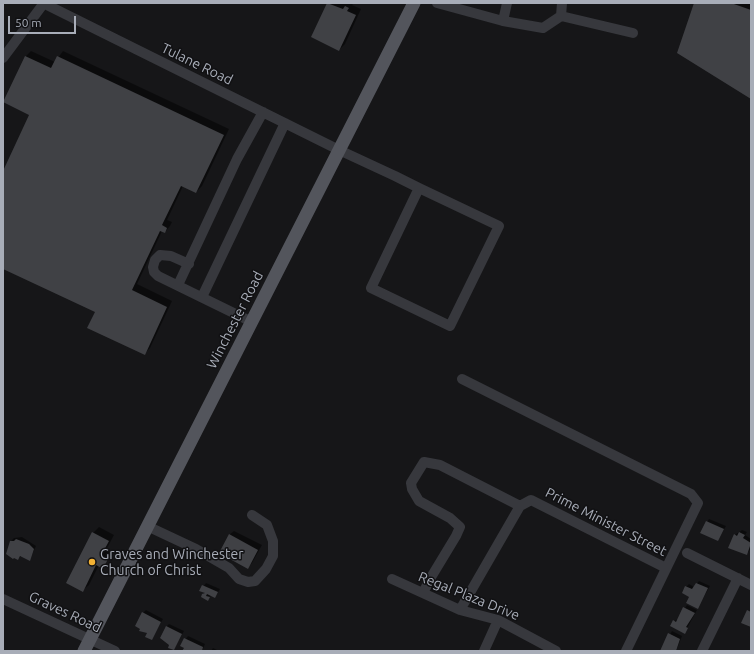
<!DOCTYPE html>
<html>
<head>
<meta charset="utf-8">
<style>
  body { margin:0 }
  #map { position:relative; width:754px; height:654px; overflow:hidden; background:#161618; font-family:Ubuntu,sans-serif }
  canvas { display:block }
  .frame { position:absolute; inset:0; border:4px solid #a8adb8; pointer-events:none }
  .scale { position:absolute; left:8px; top:16px; width:68px; height:18px; box-sizing:border-box; border:2px solid #a8adb8; border-top:0; padding-left:5px; font-size:12px; line-height:14px; white-space:nowrap; color:#a8adb8; -webkit-text-stroke:3px #111113; paint-order:stroke }
</style>
</head>
<body>
<div id="map">
<canvas width="754" height="654"></canvas>
<div class="frame"></div>
<div class="scale">50 m</div>
</div>
<script>
const ctx = document.querySelector('canvas').getContext('2d');
ctx.lineJoin = 'round';
function fill(path, color) {
  ctx.fillStyle = color;
  ctx.fill(path, 'evenodd');
}
function toPath(rows) {
  const path = new Path2D();
  for (const r of rows) {
    path.moveTo(r[0], r[1]);
    for (let i = 2; i < r.length; i += 2) path.lineTo(r[i], r[i + 1]);
  }
  return path;
}
function stroke(path, color, width, dash) {
  ctx.strokeStyle = color;
  ctx.lineWidth = width;
  ctx.lineCap = dash ? 'butt' : 'round';
  ctx.setLineDash(dash || []);
  ctx.stroke(path);
}
function drawText(font, color, halo, rows, align = 'center') {
  ctx.font = font + ' Ubuntu,sans-serif';
  ctx.lineWidth = 3;
  ctx.setLineDash([]);
  ctx.textBaseline = 'middle';
  ctx.strokeStyle = halo;
  ctx.fillStyle = color;
  for (const [text, x, y, turn = 0] of rows) {
    ctx.save();
    ctx.translate(x, y);
    ctx.rotate((+turn || 0) * Math.PI / 180);
    ctx.textAlign = isNaN(turn) ? turn : align;
    if (halo) ctx.strokeText(text, 0, 0);
    ctx.fillText(text, 0, 0);
    ctx.restore();
  }
}
fill(toPath([
  [328,3,354,3,352,5,361,9,345,44,339,50,312,37],
  [695,3,751,4,751,98],
  [31,51,55,62,63,51,229,129,202,186,196,192,183,186,167,220,172,222,170,226,165,232,162,231,137,284,172,301,150,348,144,354,96,311,3,267,3,173,30,114,26,56],
  [709,519,726,526,718,540,701,532],
  [99,527,114,535,106,550,113,553,103,567,99,565,89,585,83,590,93,533],
  [742,530,747,532,745,535,751,539,751,548,747,554,735,535],
  [234,531,262,545,252,563,248,567,229,535],
  [22,537,36,546,30,559,21,556,18,559,11,541,14,538],
  [699,581,710,586,698,607,686,587,689,584,694,587],
  [206,583,220,589,215,597,211,595,208,600,203,594,205,592,201,590],
  [687,605,697,610,685,632,673,622,678,619],
  [146,610,163,619,151,639,143,613],
  [169,624,184,631,174,649,167,626],
  [672,631,682,636,676,651,661,651],
  [188,636,205,644,202,651,183,651,185,647,181,646],
  [213,648,219,651,211,651]
]), '#0007');
fill(toPath([
  [327,3,343,9,345,6,349,8,347,11,356,15,339,51,311,37],
  [694,3,731,3,751,10,751,99,677,53],
  [25,56,51,68,57,56,224,135,196,193,181,186,162,225,167,228,165,233,160,231,132,290,167,307,145,355,87,328,95,312,3,269,3,171,29,115,3,102],
  [706,521,724,529,718,541,700,533],
  [92,532,109,541,101,556,108,559,103,569,96,565,83,592,66,583],
  [739,532,745,535,743,538,751,543,747,555,728,548,734,534,737,536],
  [229,534,258,550,248,569,219,553],
  [16,539,29,544,34,549,30,561,20,556,18,560,14,558,13,559,6,554,10,541,14,541],
  [696,583,708,588,698,609,686,603,689,597,682,593,685,586,692,589],
  [202,585,218,592,215,598,207,594,206,596,210,597,208,601,201,597,202,594,205,593,199,591],
  [683,607,695,613,686,627,688,628,685,634,670,626,673,620,676,622],
  [747,610,751,612,751,627,741,623],
  [142,612,161,622,152,640,145,637,147,633,139,631,140,629,135,626],
  [166,626,182,634,174,650,168,648,169,645,160,638],
  [668,633,680,639,676,651,660,651],
  [184,638,203,647,202,651,182,651,184,648,180,646]
]), '#404145');
stroke(toPath([
  [43,3,339,150,395,176,419,188,499,226,450,326,371,288,419,188],
  [437,3,503,21,543,28,561,16,633,33],
  [561,16,562,3],
  [503,21,507,3],
  [3,58,44,3],
  [189,264,171,256,160,255,155,260,153,267,154,272,158,276,252,322],
  [178,285,237,159,263,112],
  [202,297,285,123],
  [462,379,691,494,698,503,626,651],
  [147,526,196,549,229,568,239,579,248,582,255,581,266,569,273,556,273,541,267,525,252,515],
  [687,553,751,585],
  [392,579,460,610,498,620,556,651],
  [423,593,430,579,456,536,460,527,450,518,419,501,412,489,411,483,424,462,440,465,520,506,531,500,666,568],
  [3,599,115,651],
  [460,610,520,506],
  [484,651,498,620],
  [702,651,738,578]
]), '#37383d', 10);
stroke(toPath([
  [84,651,414,3]
]), '#53555c', 13);
for (const [x, y, r, color] of [
  [92,562,4,"#f2b134"]
]) {
  const dot = new Path2D();
  dot.arc(x, y, r, 0, 2 * Math.PI);
  ctx.fillStyle = color;
  ctx.fill(dot);
  stroke(dot, '#111113', 1.5);
}
drawText('14px', '#a8adb8', '#111113', [
  ["Tulane Road",197,64,26],
  ["Winchester Road",235,320,-63],
  ["Prime Minister Street",606,522,27],
  ["Regal Plaza Drive",469,596,22],
  ["Graves Road",65,612,25]
]);
drawText('14px', '#a8adb8', '#111113', [
  ["Graves and Winchester",100,554],
  ["Church of Christ",100,570]
], 'left');
</script>
</body>
</html>
